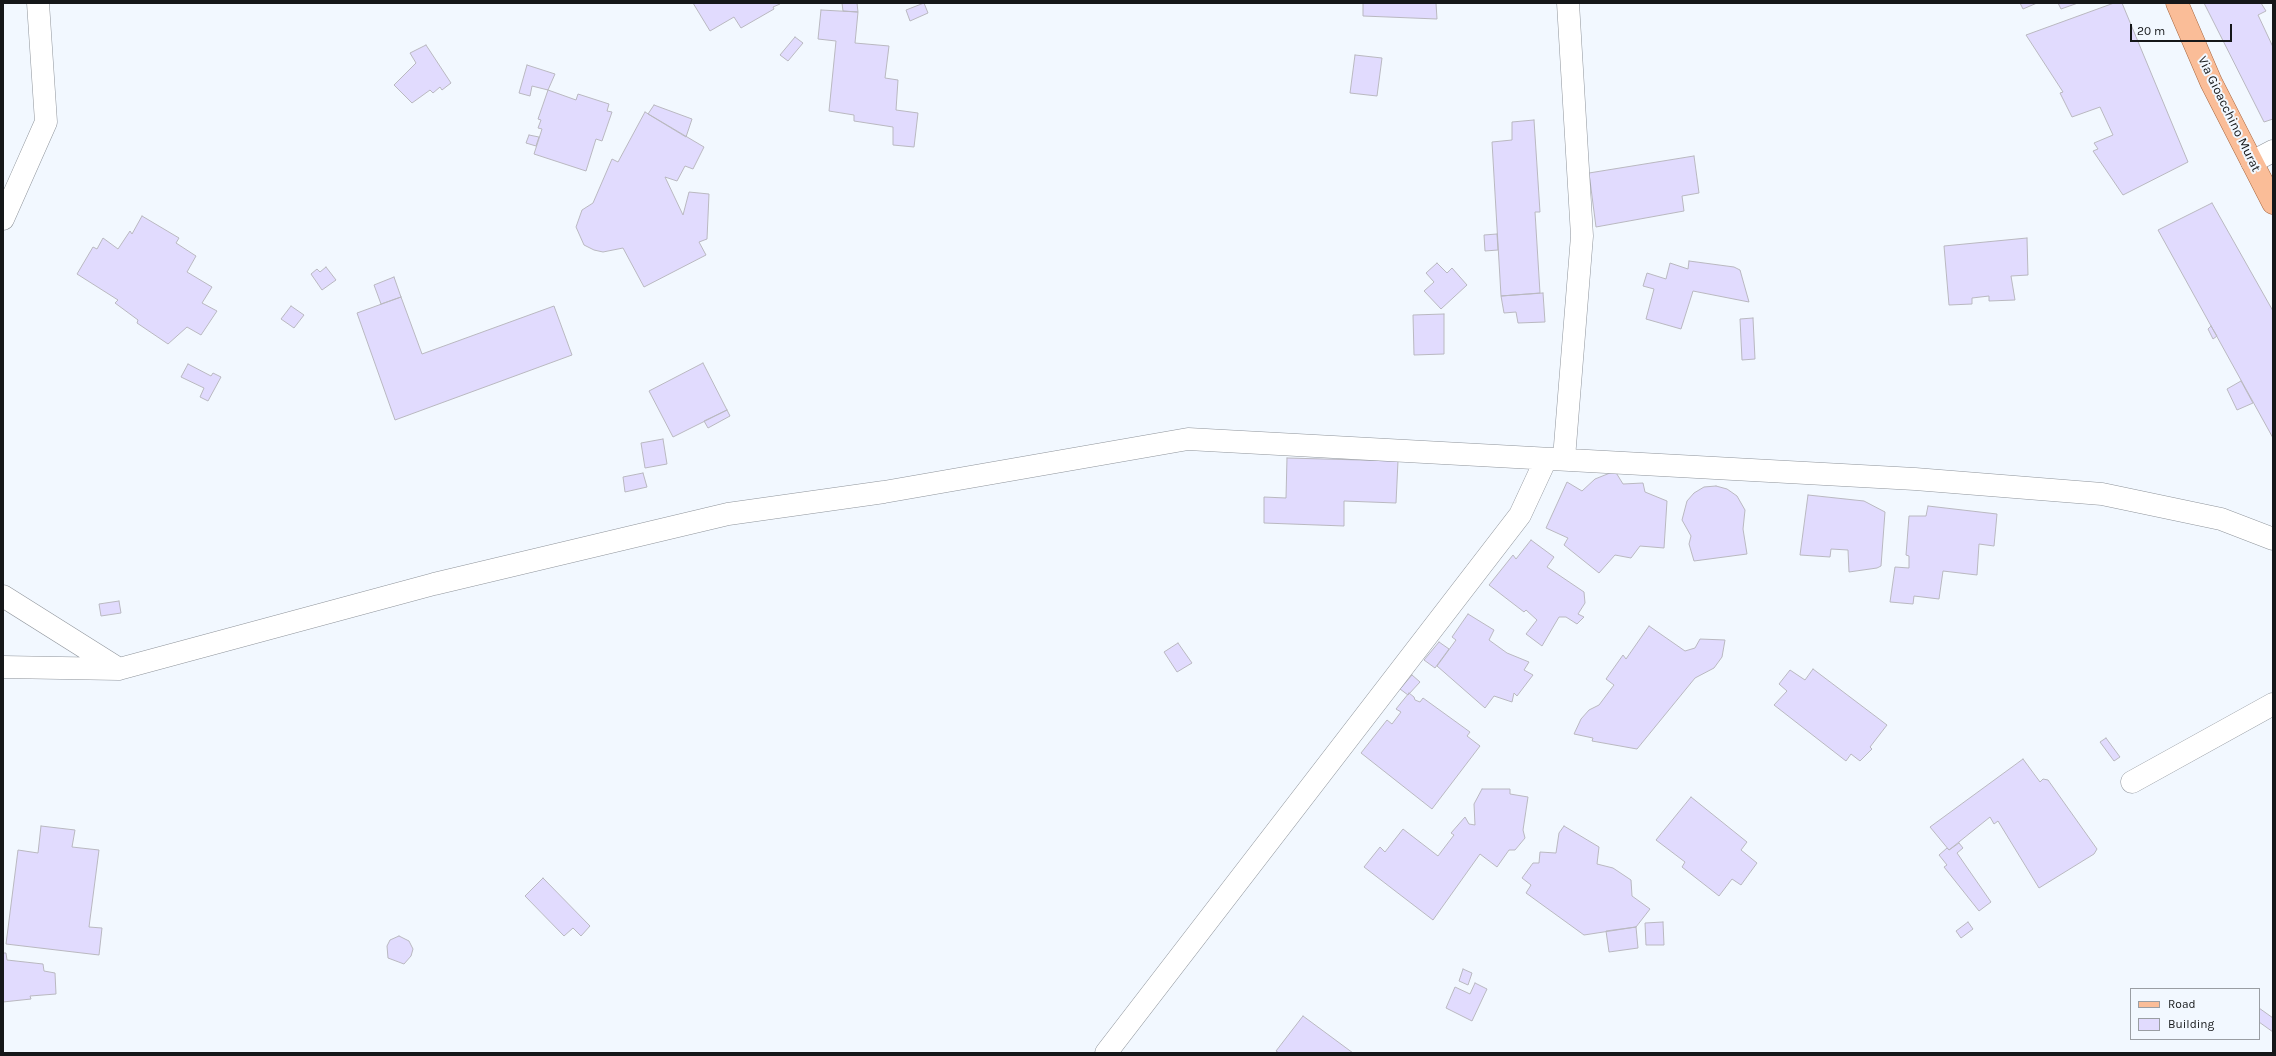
<!DOCTYPE html>
<html>
<head>
<meta charset="utf-8">
<style>
  body { margin:0 }
  #map { position:relative; width:2276px; height:1056px; overflow:hidden; background:#f2f8ff; font-family:Karla,sans-serif }
  canvas { display:block }
  .frame { position:absolute; inset:0; border:4px solid #151719; pointer-events:none }
  .legend { position:absolute; left:2130px; top:988px; width:130px; height:52px; box-sizing:border-box; background:#f2f8ff; border:1px solid #9a9ea3; margin:0; padding:5px 7px; list-style:none; font-size:12px; color:#151719 }
  .legend li { display:flex; align-items:center; gap:8px; height:20px }
  .legend b { width:20px; border:1px solid #9a9ea3 }
  .scale { position:absolute; left:2130px; top:24px; width:102px; height:18px; box-sizing:border-box; border:2px solid #151719; border-top:0; padding-left:5px; font-size:12px; line-height:14px; white-space:nowrap; color:#151719; -webkit-text-stroke:3px #f2f8ff; paint-order:stroke }
</style>
</head>
<body>
<div id="map">
<canvas width="2276" height="1056"></canvas>
<div class="frame"></div>
<ul class="legend">
<li><b style="height:5px;background:#fabd98"></b>Road</li>
<li><b style="height:11px;background:#e1dbfe"></b>Building</li>
</ul>
<div class="scale">20 m</div>
</div>
<script>
const ctx = document.querySelector('canvas').getContext('2d');
ctx.lineJoin = 'round';
function fill(path, color) {
  ctx.fillStyle = color;
  ctx.fill(path, 'evenodd');
}
function toPath(rows) {
  const path = new Path2D();
  for (const r of rows) {
    path.moveTo(r[0], r[1]);
    for (let i = 2; i < r.length; i += 2) path.lineTo(r[i], r[i + 1]);
  }
  return path;
}
function stroke(path, color, width, dash) {
  ctx.strokeStyle = color;
  ctx.lineWidth = width;
  ctx.lineCap = dash ? 'butt' : 'round';
  ctx.setLineDash(dash || []);
  ctx.stroke(path);
}
function drawText(font, color, halo, rows, align = 'center') {
  ctx.font = font + ' Karla,sans-serif';
  ctx.lineWidth = 4;
  ctx.setLineDash([]);
  ctx.textBaseline = 'middle';
  ctx.strokeStyle = halo;
  ctx.fillStyle = color;
  for (const [text, x, y, turn = 0] of rows) {
    ctx.save();
    ctx.translate(x, y);
    ctx.rotate((+turn || 0) * Math.PI / 180);
    ctx.textAlign = isNaN(turn) ? turn : align;
    if (halo) ctx.strokeText(text, 0, 0);
    ctx.fillText(text, 0, 0);
    ctx.restore();
  }
}
const building = toPath([
  [693,3,779,3,780,4,773,7,774,9,741,28,734,17,710,31,693,3],
  [842,3,857,3,858,12,843,11,842,3],
  [924,3,928,13,910,21,906,10,924,3],
  [1363,3,1436,3,1437,19,1363,16,1363,3],
  [2020,3,2037,3,2023,9,2020,3],
  [2058,3,2078,3,2061,9,2058,3],
  [2114,3,2122,3,2188,162,2123,195,2093,151,2098,149,2094,143,2113,135,2100,107,2072,117,2060,93,2063,92,2026,35,2114,3],
  [2204,3,2261,3,2266,11,2258,15,2273,47,2273,119,2264,122,2204,3],
  [821,10,858,12,855,43,889,46,885,78,898,80,896,110,918,113,914,147,893,145,893,127,854,121,854,115,829,111,836,41,818,39,821,10],
  [795,37,803,43,788,61,780,55,795,37],
  [426,45,451,83,442,90,440,87,433,93,430,90,412,103,394,85,416,63,410,53,426,45],
  [1355,55,1382,58,1377,96,1350,93,1355,55],
  [527,65,555,74,548,90,532,86,530,96,519,93,527,65],
  [548,90,576,100,578,94,609,104,607,111,612,112,602,141,596,139,586,171,534,154,542,129,538,128,541,120,538,119,548,90],
  [654,105,692,119,686,137,648,114,654,105],
  [645,112,704,147,693,169,685,166,677,181,665,177,683,215,689,192,709,194,707,239,699,242,706,255,644,287,623,248,603,252,594,250,584,245,576,227,582,210,593,203,612,159,618,162,645,112],
  [1534,120,1540,212,1535,212,1540,293,1501,296,1492,142,1512,140,1512,122,1534,120],
  [529,135,539,137,536,146,526,143,529,135],
  [1694,156,1699,193,1682,196,1684,211,1596,227,1589,173,1694,156],
  [2212,203,2273,311,2273,438,2158,230,2212,203],
  [142,216,179,238,176,243,196,256,187,272,212,287,202,303,217,311,201,335,187,327,168,344,137,323,138,320,115,303,118,300,77,274,93,247,97,249,103,238,118,249,130,231,132,234,142,216],
  [1497,234,1498,250,1485,251,1484,235,1497,234],
  [2027,238,2028,275,2011,276,2015,300,1989,301,1989,296,1972,298,1972,304,1949,305,1944,246,2027,238],
  [1689,261,1734,267,1740,270,1749,302,1693,291,1681,329,1646,319,1654,289,1643,286,1647,273,1666,279,1670,263,1688,269,1689,261],
  [1437,263,1447,273,1452,268,1467,285,1441,309,1424,291,1434,282,1426,273,1437,263],
  [326,267,336,280,322,290,311,274,317,269,320,272,326,267],
  [394,277,401,297,381,304,374,285,394,277],
  [1543,293,1545,322,1518,323,1516,312,1504,313,1501,296,1543,293],
  [401,297,422,354,554,306,572,355,395,420,357,313,401,297],
  [291,306,304,315,294,328,281,319,291,306],
  [1444,314,1444,354,1414,355,1413,315,1444,314],
  [1753,318,1755,359,1742,360,1740,319,1753,318],
  [2211,326,2217,336,2213,339,2208,329,2211,326],
  [703,363,727,410,673,437,649,391,703,363],
  [188,364,211,376,213,373,221,377,208,401,200,397,204,388,181,377,188,364],
  [2241,381,2253,403,2237,410,2227,389,2241,381],
  [727,410,730,416,708,428,704,421,727,410],
  [663,439,667,464,645,468,641,443,663,439],
  [1287,458,1398,461,1396,503,1344,501,1344,526,1264,523,1264,497,1286,498,1287,458],
  [1615,471,1623,484,1643,483,1645,492,1667,501,1664,548,1640,546,1631,558,1615,555,1599,573,1564,545,1568,538,1546,528,1567,482,1582,491,1595,479,1615,471],
  [643,473,647,487,625,492,623,477,643,473],
  [1716,486,1727,489,1737,496,1745,510,1743,529,1747,554,1694,561,1689,544,1691,536,1682,520,1687,501,1694,493,1704,487,1716,486],
  [1808,495,1864,501,1885,512,1881,566,1877,568,1849,572,1848,550,1831,549,1830,557,1800,555,1808,495],
  [1928,506,1997,514,1994,546,1979,544,1977,575,1943,571,1939,599,1914,596,1913,604,1890,602,1895,567,1909,568,1909,556,1906,555,1909,516,1926,516,1928,506],
  [1531,540,1554,557,1547,567,1584,592,1585,603,1578,614,1584,617,1577,624,1566,617,1559,617,1542,646,1526,634,1537,620,1526,610,1524,612,1489,585,1513,555,1516,559,1531,540],
  [119,601,121,613,101,616,99,604,119,601],
  [1468,614,1494,630,1489,640,1507,653,1529,662,1524,670,1533,675,1517,696,1514,693,1512,702,1494,696,1485,708,1437,666,1456,640,1452,637,1468,614],
  [1649,626,1685,651,1695,648,1700,639,1725,640,1722,657,1714,668,1695,678,1637,749,1592,741,1593,738,1574,734,1581,719,1589,710,1599,705,1614,685,1606,679,1623,655,1626,659,1649,626],
  [1439,642,1449,649,1435,668,1424,660,1439,642],
  [1178,643,1192,663,1177,672,1164,652,1178,643],
  [1813,669,1887,725,1870,747,1872,749,1860,761,1851,754,1846,761,1774,705,1787,691,1779,684,1790,670,1805,680,1813,669],
  [1412,675,1420,682,1408,695,1400,689,1412,675],
  [1409,693,1414,697,1415,700,1420,702,1423,698,1470,732,1467,736,1480,746,1432,809,1361,753,1387,720,1392,724,1401,712,1396,709,1409,693],
  [2106,738,2120,757,2114,761,2100,742,2106,738],
  [2023,759,2040,782,2043,779,2048,780,2097,849,2094,854,2039,888,1998,821,1994,824,1990,817,1949,850,1930,827,2023,759],
  [1482,789,1510,789,1510,794,1528,797,1523,830,1525,838,1515,850,1509,850,1497,867,1480,854,1433,920,1364,867,1380,847,1385,852,1403,829,1438,856,1454,835,1451,833,1465,817,1469,824,1475,825,1474,804,1482,789],
  [1691,797,1747,842,1741,850,1757,863,1741,885,1732,879,1719,896,1682,867,1685,862,1656,840,1691,797],
  [41,826,75,830,72,847,99,850,89,927,102,928,99,955,6,944,18,850,38,853,41,826],
  [1564,826,1599,847,1597,864,1613,868,1631,880,1632,896,1650,909,1636,927,1584,935,1526,893,1531,885,1522,878,1533,863,1539,863,1540,852,1556,853,1559,833,1564,826],
  [1959,843,1963,848,1957,853,1991,902,1979,911,1944,867,1947,865,1939,855,1947,848,1949,850,1959,843],
  [543,878,590,926,581,936,573,928,564,936,525,896,543,878],
  [1663,922,1664,945,1646,945,1645,923,1663,922],
  [1968,922,1973,929,1961,938,1956,931,1968,922],
  [1636,927,1638,948,1609,952,1606,931,1636,927],
  [399,936,409,941,413,949,411,956,404,964,388,958,387,946,390,940,399,936],
  [3,953,6,953,7,960,43,964,44,971,55,973,56,994,30,996,31,999,3,1002,3,953],
  [1463,969,1472,973,1468,985,1459,981,1463,969],
  [1475,983,1487,989,1472,1021,1446,1008,1455,987,1470,994,1475,983],
  [2259,1008,2273,1018,2273,1032,2259,1022,2259,1008],
  [1303,1016,1353,1053,1279,1053,1276,1051,1303,1016]
]);
fill(building, '#e1dbfe');
stroke(building, '#b9b8c0', 1);
const minor = toPath([
  [2252,162,2273,151],
  [3,219,46,122,38,3],
  [3,596,119,669],
  [3,667,119,669,434,584,728,514,884,492,1188,439,1915,479,2102,494,2221,519,2273,539],
  [2132,782,2273,704],
  [1106,1053,1520,515,1546,459,1564,458,1582,236,1568,3]
]);
const major = toPath([
  [2177,3,2211,82,2273,203]
]);
stroke(minor, '#8f949b', 23);
stroke(major, '#a7663f', 23);
stroke(minor, '#fff', 22);
stroke(major, '#fabd98', 22);
drawText('13px', '#151719', '#f2f8ff', [
  ["Via Gioacchino Murat",2229,114,64]
]);
</script>
</body>
</html>
